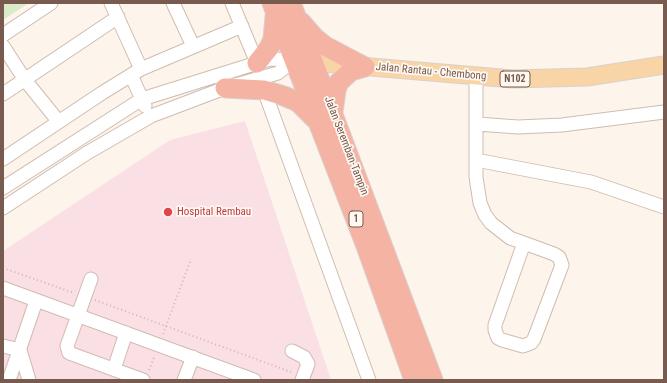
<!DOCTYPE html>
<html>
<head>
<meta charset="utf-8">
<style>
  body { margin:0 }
  #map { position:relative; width:667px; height:383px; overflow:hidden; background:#fdf5ec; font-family:"Roboto Condensed",sans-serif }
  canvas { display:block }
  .frame { position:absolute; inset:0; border:4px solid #785a4e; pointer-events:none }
</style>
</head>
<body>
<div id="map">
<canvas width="667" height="383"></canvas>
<div class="frame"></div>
</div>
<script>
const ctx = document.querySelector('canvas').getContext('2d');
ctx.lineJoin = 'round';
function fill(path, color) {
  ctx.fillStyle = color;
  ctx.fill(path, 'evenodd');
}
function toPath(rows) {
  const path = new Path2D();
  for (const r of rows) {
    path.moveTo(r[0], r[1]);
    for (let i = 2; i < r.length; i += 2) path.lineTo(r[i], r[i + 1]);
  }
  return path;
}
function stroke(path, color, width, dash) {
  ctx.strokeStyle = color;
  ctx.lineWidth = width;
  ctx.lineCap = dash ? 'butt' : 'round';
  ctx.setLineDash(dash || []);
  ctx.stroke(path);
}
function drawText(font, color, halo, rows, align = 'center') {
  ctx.font = font + ' "Roboto Condensed",sans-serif';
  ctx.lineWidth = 3.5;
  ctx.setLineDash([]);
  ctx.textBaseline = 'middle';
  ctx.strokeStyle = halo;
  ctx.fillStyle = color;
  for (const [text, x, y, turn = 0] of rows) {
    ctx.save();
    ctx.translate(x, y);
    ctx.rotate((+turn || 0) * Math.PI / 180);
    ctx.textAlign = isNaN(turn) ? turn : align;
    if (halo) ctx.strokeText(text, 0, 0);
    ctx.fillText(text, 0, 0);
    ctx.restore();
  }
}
fill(toPath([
  [245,121,331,380,3,380,3,251,170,140]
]), '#fadfe4');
fill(toPath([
  [3,3,29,3,3,20]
]), '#d9ebc9');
const minor = toPath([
  [111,3,141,69],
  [173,3,193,46],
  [232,3,257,63],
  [3,35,51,3],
  [3,46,25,80,59,122],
  [131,75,145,106],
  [476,77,476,160,591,182,664,207],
  [264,90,369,380],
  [3,94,118,17],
  [477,124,518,127,562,125,664,112],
  [3,159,102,93,141,69,242,26],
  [476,160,476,177,480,203,485,215,491,223,510,238,524,243,495,325,495,330,498,338,502,340,523,346,531,343,534,339,562,265,559,257,554,254,524,243],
  [3,188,142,99,270,59,294,60],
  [3,208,87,153,151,116,225,88,278,73,294,60],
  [91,279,67,346,69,353,143,380],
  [3,288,254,380],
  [3,346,20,350,29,380],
  [292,351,304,357,308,364,302,380],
  [114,369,126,333],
  [9,380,36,301],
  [184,380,193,357]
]);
const major = toPath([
  [300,61,513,79,587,77,664,65]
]);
const highway = toPath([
  [272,3,366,246,414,380],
  [291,3,433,380],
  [301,22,315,38,325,46,365,67],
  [257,63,269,48,273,39,275,16],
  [225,88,264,90,284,96,298,102,315,119],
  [333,112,336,90,339,82,351,71,365,67]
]);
stroke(minor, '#cfbcb0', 15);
stroke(major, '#d9d1cd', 19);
stroke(highway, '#d9d1cd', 21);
stroke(toPath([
  [3,268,74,293],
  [95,300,291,372],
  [163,334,191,259],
  [149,370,155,355]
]), '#d8b5a6', 2, [1, 3]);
stroke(minor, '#fff', 13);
stroke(major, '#f9d4a6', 17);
stroke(highway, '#f5b3a4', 19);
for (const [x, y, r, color] of [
  [168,212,5,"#e0444e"]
]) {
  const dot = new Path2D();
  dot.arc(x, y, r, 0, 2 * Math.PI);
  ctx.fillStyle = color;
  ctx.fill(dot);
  stroke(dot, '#fff9f2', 1.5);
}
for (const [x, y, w] of [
  [515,79,30],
  [356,219,14]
]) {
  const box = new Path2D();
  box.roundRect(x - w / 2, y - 8, w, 16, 3);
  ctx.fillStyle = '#fff9f2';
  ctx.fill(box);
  stroke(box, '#785a4e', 1);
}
drawText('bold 10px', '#785a4e', null, [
  ["N102",515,79],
  ["1",356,219]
]);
drawText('11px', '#785a4e', '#fff9f2', [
  ["Jalan Rantau - Chembong",431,72,5],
  ["Jalan Seremban-Tampin",346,146,69]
]);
drawText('11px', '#be3a42', '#fff9f2', [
  ["Hospital Rembau",177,212]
], 'left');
</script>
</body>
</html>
